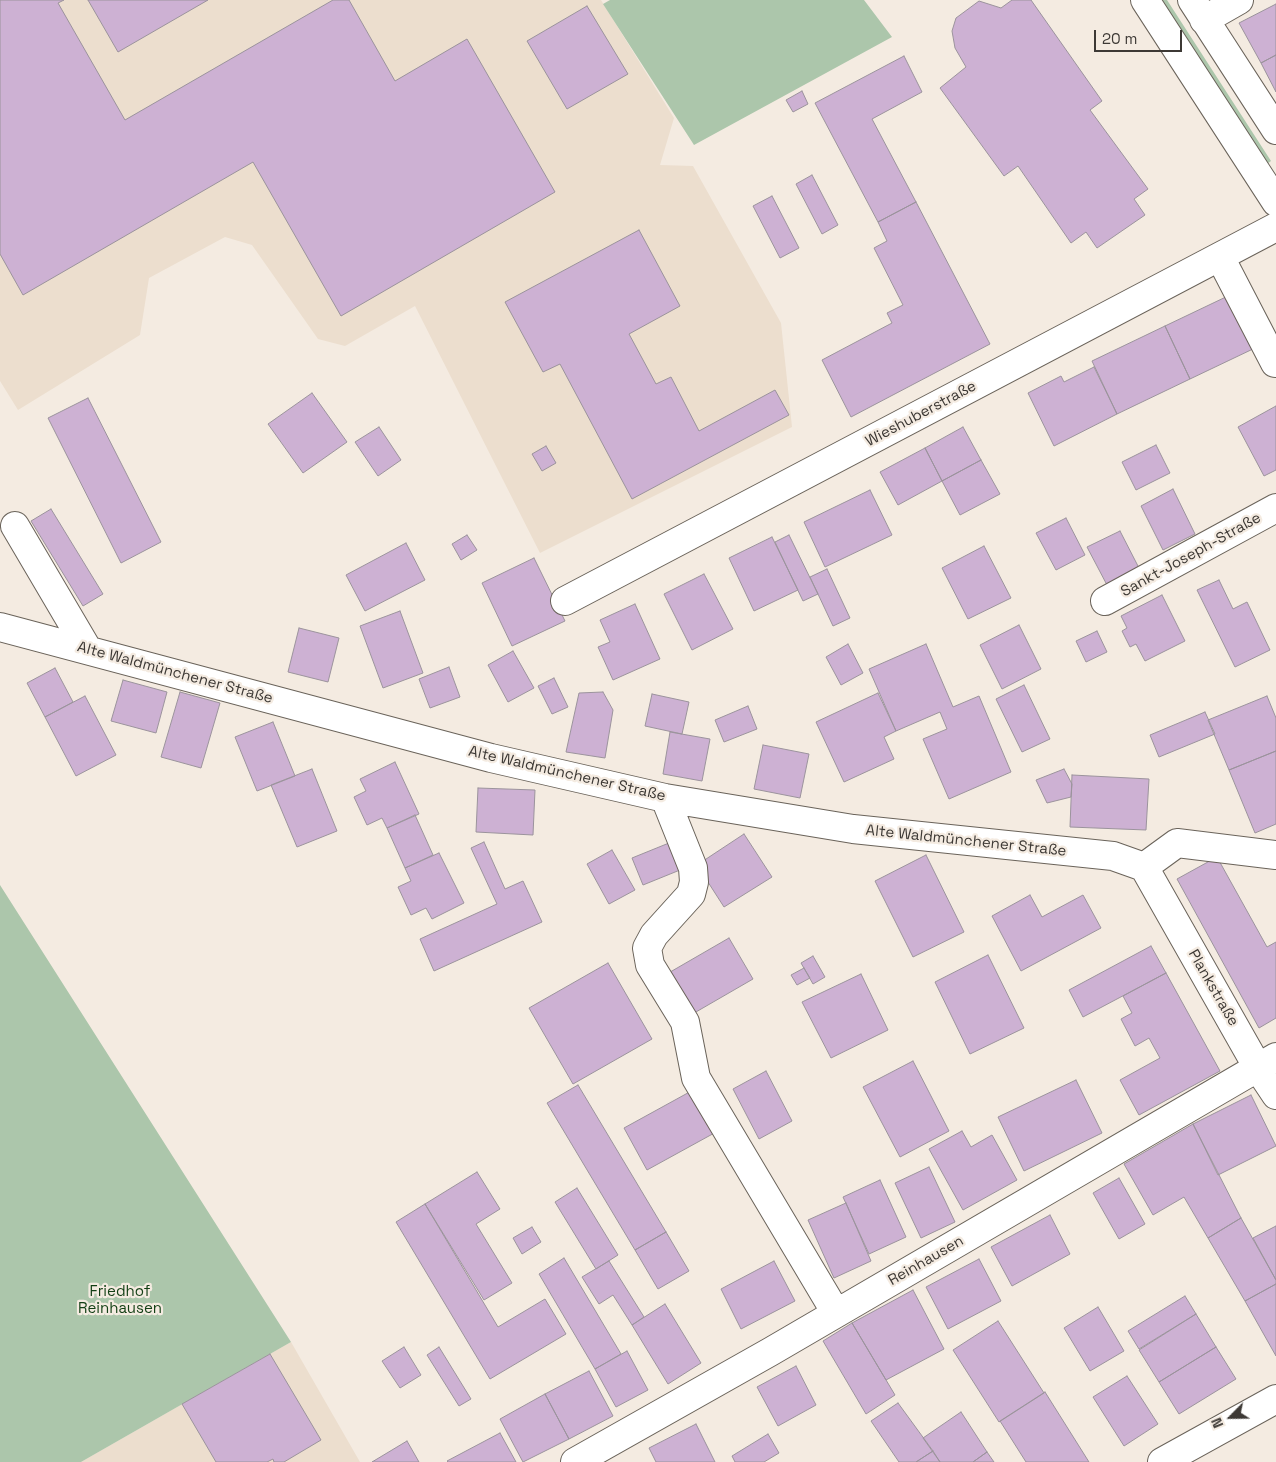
<!DOCTYPE html>
<html>
<head>
<meta charset="utf-8">
<style>
  body { margin:0 }
  #map { position:relative; width:1276px; height:1462px; overflow:hidden; background:#f4ebe1; font-family:"Space Grotesk",sans-serif }
  canvas { display:block }
  .north { position:absolute; left:1206px; top:1392px; width:50px; height:50px; -webkit-text-stroke:4px #f4ebe1; paint-order:stroke; rotate:247deg; font-size:14px; font-weight:700; line-height:20px; text-align:center; color:#3d3935 }
  .north::after { content:''; display:block; margin:auto; width:18px; height:22px; background:#3d3935; clip-path:polygon(50% 0,100% 100%,50% 72%,0 100%) }
  .scale { position:absolute; left:1094px; top:30px; width:88px; height:22px; box-sizing:border-box; border:2px solid #3d3935; border-top:0; padding-left:6px; font-size:15px; line-height:18px; white-space:nowrap; color:#3d3935; -webkit-text-stroke:4px #f4ebe1; paint-order:stroke }
</style>
</head>
<body>
<div id="map">
<canvas width="1276" height="1462"></canvas>
<div class="north">N</div>
<div class="scale">20 m</div>
</div>
<script>
const ctx = document.querySelector('canvas').getContext('2d');
ctx.lineJoin = 'round';
function fill(path, color) {
  ctx.fillStyle = color;
  ctx.fill(path, 'evenodd');
}
function toPath(rows) {
  const path = new Path2D();
  for (const r of rows) {
    path.moveTo(r[0], r[1]);
    for (let i = 2; i < r.length; i += 2) path.lineTo(r[i], r[i + 1]);
  }
  return path;
}
function stroke(path, color, width, dash) {
  ctx.strokeStyle = color;
  ctx.lineWidth = width;
  ctx.lineCap = dash ? 'butt' : 'round';
  ctx.setLineDash(dash || []);
  ctx.stroke(path);
}
function drawText(font, color, halo, rows, align = 'center') {
  ctx.font = font + ' "Space Grotesk",sans-serif';
  ctx.lineWidth = 4.5;
  ctx.setLineDash([]);
  ctx.textBaseline = 'middle';
  ctx.strokeStyle = halo;
  ctx.fillStyle = color;
  for (const [text, x, y, turn = 0] of rows) {
    ctx.save();
    ctx.translate(x, y);
    ctx.rotate((+turn || 0) * Math.PI / 180);
    ctx.textAlign = isNaN(turn) ? turn : align;
    if (halo) ctx.strokeText(text, 0, 0);
    ctx.fillText(text, 0, 0);
    ctx.restore();
  }
}
fill(toPath([
  [0,0,601,0,674,118,660,165,693,166,781,323,792,427,540,553,415,306,345,346,318,339,252,245,225,237,149,278,140,335,18,410,0,381],
  [291,1342,360,1462,81,1462]
]), '#ecdece');
fill(toPath([
  [610,0,864,0,892,37,694,145,603,4],
  [1161,0,1167,0,1271,161,1267,164],
  [0,885,291,1342,81,1462,0,1462]
]), '#acc6ab');
const building = toPath([
  [0,0,64,0,58,3,125,120,333,0,349,0,395,81,467,39,555,192,341,316,253,162,23,295,0,254,0,0],
  [88,0,208,0,118,52,88,0],
  [1031,0,1102,101,1090,110,1148,189,1134,199,1145,215,1097,248,1086,232,1071,243,1018,166,1004,176,940,88,966,67,955,48,952,31,956,18,979,1,1001,8,1012,0,1031,0],
  [1276,4,1276,55,1261,63,1239,23,1276,4],
  [587,6,628,74,567,109,527,41,587,6],
  [1276,55,1276,92,1261,63,1276,55],
  [904,56,922,92,872,119,916,202,878,222,815,103,904,56],
  [802,91,808,104,793,112,786,100,802,91],
  [812,175,838,225,822,234,796,184,812,175],
  [772,196,799,248,780,258,753,206,772,196],
  [916,202,990,344,851,417,822,360,892,323,887,313,903,305,874,248,887,241,878,222,916,202],
  [639,230,680,306,629,334,656,384,671,377,699,431,775,390,789,415,632,499,560,364,543,372,505,302,639,230],
  [1230,295,1255,348,1190,379,1165,326,1230,295],
  [1165,326,1190,379,1117,414,1092,361,1165,326],
  [1094,367,1117,414,1054,446,1028,393,1061,376,1064,382,1094,367],
  [312,393,347,442,303,473,268,424,312,393],
  [88,398,161,542,121,563,48,418,88,398],
  [1276,406,1276,470,1264,476,1238,427,1276,406],
  [379,427,401,460,378,476,355,442,379,427],
  [963,427,981,460,942,481,925,448,963,427],
  [1156,445,1170,473,1136,490,1122,462,1156,445],
  [546,446,556,463,542,471,532,454,546,446],
  [925,448,942,481,898,505,880,472,925,448],
  [981,460,1000,494,960,515,942,481,981,460],
  [1173,489,1195,534,1163,550,1141,506,1173,489],
  [870,490,892,535,825,567,804,522,870,490],
  [51,509,103,594,83,606,31,521,51,509],
  [1066,518,1085,555,1056,570,1036,533,1066,518],
  [1120,531,1139,568,1107,585,1087,547,1120,531],
  [467,535,477,550,461,560,452,544,467,535],
  [789,535,818,594,803,601,775,542,789,535],
  [772,537,798,590,754,611,729,558,772,537],
  [406,543,425,580,365,611,346,575,406,543],
  [984,546,1011,598,968,619,942,568,984,546],
  [534,558,565,621,512,646,482,583,534,558],
  [827,569,850,618,833,626,810,577,827,569],
  [704,574,733,629,692,650,664,594,704,574],
  [1219,580,1233,609,1247,602,1270,650,1235,667,1197,590,1219,580],
  [1162,595,1185,641,1145,661,1136,644,1130,647,1122,631,1127,628,1121,616,1162,595],
  [635,604,660,659,613,680,598,647,610,642,600,620,635,604],
  [400,611,423,673,383,688,360,626,400,611],
  [1019,625,1041,669,1002,689,980,645,1019,625],
  [299,628,339,638,328,682,288,672,299,628],
  [1097,631,1107,652,1086,662,1076,641,1097,631],
  [848,644,863,673,841,685,826,657,848,644],
  [926,644,953,707,979,696,1011,772,949,799,923,739,947,729,940,712,896,731,869,669,926,644],
  [513,651,534,688,508,702,488,665,513,651],
  [449,667,460,697,430,708,419,679,449,667],
  [55,668,73,702,45,717,27,683,55,668],
  [554,678,568,707,552,714,538,686,554,678],
  [123,680,167,692,156,733,111,721,123,680],
  [1024,685,1050,739,1022,752,996,699,1024,685],
  [180,692,220,703,201,768,161,757,180,692],
  [603,692,613,710,605,758,566,752,579,693,603,692],
  [878,693,896,731,884,737,894,759,844,782,816,722,878,693],
  [652,694,689,702,682,734,645,726,652,694],
  [85,696,116,755,76,776,45,717,85,696],
  [1267,696,1276,718,1276,751,1229,770,1208,720,1267,696],
  [748,706,757,729,724,742,715,720,748,706],
  [1205,712,1215,734,1159,757,1150,735,1205,712],
  [273,722,295,776,257,791,235,737,273,722],
  [670,732,710,739,702,781,663,774,670,732],
  [763,745,809,754,800,798,754,789,763,745],
  [1276,751,1276,824,1255,833,1229,770,1276,751],
  [395,762,419,814,387,828,382,818,367,825,354,797,366,791,360,779,395,762],
  [312,769,337,831,297,847,271,785,312,769],
  [1064,769,1072,784,1071,797,1047,803,1036,780,1064,769],
  [1072,775,1149,779,1146,830,1070,827,1072,775],
  [478,788,535,790,533,835,476,832,478,788],
  [415,815,433,855,405,868,387,828,415,815],
  [744,834,772,877,724,907,697,865,744,834],
  [484,842,505,889,523,881,542,922,434,971,420,939,497,904,471,848,484,842],
  [669,843,680,870,643,885,632,858,669,843],
  [612,850,635,890,609,904,587,864,612,850],
  [439,853,464,903,432,919,426,908,411,915,398,887,411,881,405,868,439,853],
  [926,855,964,932,913,957,875,881,926,855],
  [1217,857,1267,947,1276,942,1276,1018,1259,1028,1177,879,1217,857],
  [1030,895,1042,917,1083,895,1101,928,1021,971,992,916,1030,895],
  [729,938,753,979,689,1016,665,975,729,938],
  [1151,946,1166,973,1083,1017,1069,990,1151,946],
  [988,955,1024,1028,970,1054,935,982,988,955],
  [813,956,825,977,813,984,801,963,813,956],
  [608,963,652,1039,573,1084,529,1008,608,963],
  [804,968,810,978,797,985,791,975,804,968],
  [1166,973,1220,1071,1139,1115,1120,1080,1160,1058,1149,1038,1135,1046,1121,1019,1132,1013,1123,996,1166,973],
  [861,974,888,1030,831,1058,802,1002,861,974],
  [913,1061,949,1131,900,1157,863,1087,913,1061],
  [766,1071,792,1121,759,1139,733,1089,766,1071],
  [1076,1080,1102,1133,1024,1171,998,1117,1076,1080],
  [578,1085,666,1232,635,1250,547,1103,578,1085],
  [695,1089,718,1131,647,1170,624,1128,695,1089],
  [1251,1095,1276,1146,1218,1175,1193,1124,1251,1095],
  [1193,1124,1241,1218,1208,1238,1184,1197,1153,1215,1124,1164,1193,1124],
  [962,1131,971,1147,992,1135,1017,1180,963,1210,929,1149,962,1131],
  [929,1167,955,1222,921,1238,895,1183,929,1167],
  [477,1172,500,1209,476,1224,512,1283,484,1300,425,1204,477,1172],
  [1119,1178,1145,1224,1119,1239,1093,1193,1119,1178],
  [880,1180,906,1237,869,1254,843,1197,880,1180],
  [577,1188,618,1255,596,1269,555,1202,577,1188],
  [846,1203,871,1261,834,1278,808,1220,846,1203],
  [425,1204,498,1327,545,1299,566,1334,490,1379,396,1222,425,1204],
  [1050,1215,1070,1254,1012,1286,991,1247,1050,1215],
  [1241,1218,1276,1280,1276,1284,1245,1301,1208,1238,1241,1218],
  [1276,1226,1276,1280,1253,1238,1276,1226],
  [532,1227,541,1242,522,1254,513,1238,532,1227],
  [666,1232,689,1271,658,1289,635,1250,666,1232],
  [564,1258,621,1354,595,1369,539,1274,564,1258],
  [979,1259,1001,1301,948,1329,926,1287,979,1259],
  [609,1261,644,1317,632,1325,613,1295,599,1304,582,1277,609,1261],
  [774,1261,795,1301,741,1329,721,1289,774,1261],
  [1276,1284,1276,1356,1245,1301,1276,1284],
  [913,1290,944,1349,886,1380,852,1323,913,1290],
  [1185,1296,1196,1314,1139,1349,1128,1331,1185,1296],
  [665,1304,701,1363,668,1384,632,1325,665,1304],
  [1098,1307,1124,1351,1090,1371,1064,1328,1098,1307],
  [1196,1314,1216,1347,1159,1382,1139,1350,1196,1314],
  [998,1321,1044,1393,999,1422,953,1350,998,1321],
  [852,1323,895,1395,866,1414,823,1341,852,1323],
  [404,1347,421,1375,400,1388,382,1361,404,1347],
  [439,1347,471,1399,459,1406,427,1355,439,1347],
  [1216,1347,1236,1379,1179,1414,1159,1382,1216,1347],
  [627,1351,648,1390,616,1407,595,1369,627,1351],
  [270,1354,321,1440,284,1462,274,1462,273,1459,267,1462,216,1462,182,1404,270,1354],
  [796,1366,816,1405,778,1426,757,1387,796,1366],
  [589,1371,613,1416,569,1439,545,1394,589,1371],
  [1127,1376,1158,1424,1124,1446,1093,1397,1127,1376],
  [1045,1392,1089,1462,1026,1462,1000,1421,1045,1392],
  [545,1394,569,1439,523,1462,500,1419,545,1394],
  [898,1403,933,1451,916,1462,899,1462,871,1421,898,1403],
  [961,1412,987,1452,973,1462,940,1462,923,1438,961,1412],
  [696,1424,715,1462,656,1462,649,1448,696,1424],
  [500,1433,516,1462,448,1462,447,1461,500,1433],
  [768,1434,779,1453,764,1462,735,1462,732,1456,768,1434],
  [407,1441,419,1462,372,1462,407,1441],
  [933,1451,940,1462,916,1462,933,1451],
  [987,1452,994,1462,973,1462,987,1452]
]);
fill(building, '#cdb1d3');
stroke(building, '#9b939c', 1);
const minor = toPath([
  [1145,0,1276,202],
  [1192,0,1276,130],
  [1204,20,1239,0],
  [1220,257,1275,363],
  [15,526,88,650],
  [565,601,1276,227],
  [1105,601,1276,508],
  [0,627,491,758,665,798,853,829,1113,856,1144,867,1258,1068,1276,1095],
  [665,798,693,868,694,882,691,894,654,935,647,948,650,965,685,1022,696,1078,836,1313],
  [1144,867,1177,843,1276,855],
  [575,1462,770,1352,1276,1057],
  [1162,1462,1276,1399]
]);
stroke(minor, '#6a635a', 30);
stroke(minor, '#fff', 28);
drawText('15px', '#3d3935', '#f4ebe1', [
  ["Wieshuberstraße",921,414,-28],
  ["Sankt-Joseph-Straße",1191,555,-29],
  ["Alte Waldmünchener Straße",175,673,15],
  ["Alte Waldmünchener Straße",567,774,13],
  ["Alte Waldmünchener Straße",966,841,6],
  ["Plankstraße",1213,988,60],
  ["Reinhausen",926,1261,-30]
]);
drawText('15px', '#123f14', '#f4ebe1', [
  ["Friedhof",120,1292],
  ["Reinhausen",120,1309]
]);
</script>
</body>
</html>
